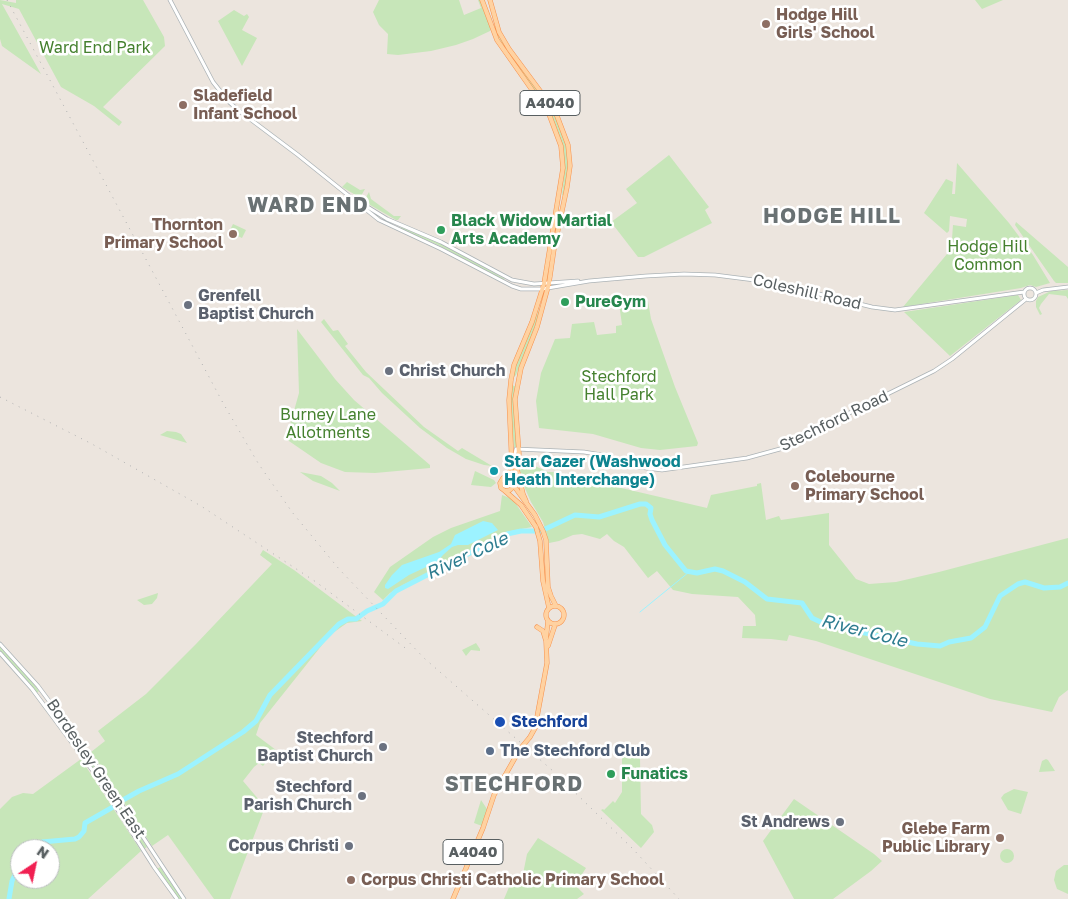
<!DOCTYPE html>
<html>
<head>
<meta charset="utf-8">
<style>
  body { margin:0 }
  #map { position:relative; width:1068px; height:899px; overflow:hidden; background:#ece5de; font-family:"Golos Text",sans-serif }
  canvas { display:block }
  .north { position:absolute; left:10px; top:839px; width:50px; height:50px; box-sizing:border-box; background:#fff; border:1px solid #bcbfc0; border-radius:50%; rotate:34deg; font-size:14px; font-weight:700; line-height:20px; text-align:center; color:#585f61 }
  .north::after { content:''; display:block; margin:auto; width:18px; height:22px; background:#f12052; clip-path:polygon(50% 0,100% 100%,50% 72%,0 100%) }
</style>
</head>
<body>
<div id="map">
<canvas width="1068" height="899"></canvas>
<div class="north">N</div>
</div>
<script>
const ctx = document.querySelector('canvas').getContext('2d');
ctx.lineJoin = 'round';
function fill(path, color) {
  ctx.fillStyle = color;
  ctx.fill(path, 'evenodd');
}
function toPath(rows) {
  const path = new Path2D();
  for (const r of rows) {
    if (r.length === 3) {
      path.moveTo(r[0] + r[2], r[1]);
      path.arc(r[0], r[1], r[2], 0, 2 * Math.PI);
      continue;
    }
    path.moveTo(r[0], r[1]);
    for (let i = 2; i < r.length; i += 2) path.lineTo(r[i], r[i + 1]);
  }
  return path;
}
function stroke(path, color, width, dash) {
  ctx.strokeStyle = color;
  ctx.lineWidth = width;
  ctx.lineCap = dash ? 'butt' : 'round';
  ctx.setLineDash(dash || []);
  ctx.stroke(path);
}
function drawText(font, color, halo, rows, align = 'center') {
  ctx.font = font + ' "Golos Text",sans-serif';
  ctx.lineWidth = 5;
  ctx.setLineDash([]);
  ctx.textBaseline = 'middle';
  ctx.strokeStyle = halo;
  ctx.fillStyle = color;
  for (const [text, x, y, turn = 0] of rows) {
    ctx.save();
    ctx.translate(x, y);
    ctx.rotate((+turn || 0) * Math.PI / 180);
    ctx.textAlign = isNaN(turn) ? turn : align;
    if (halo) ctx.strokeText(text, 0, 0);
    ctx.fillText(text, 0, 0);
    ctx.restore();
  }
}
fill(toPath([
  [0,0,16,3,16,0,143,0,164,37,165,46,103,107,122,122,119,126,94,106,61,87,19,9,2,4,41,74,2,46,0,39],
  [379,0,459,0,464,15,481,8,478,0,481,0,491,28,490,31,473,39,456,45,431,51,398,55,387,54,388,34,379,25,373,12],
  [975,0,1003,0,982,9],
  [234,10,244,16,247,14,249,17,242,30,257,38,242,66,218,21],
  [498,36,500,36,546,100,556,118,566,146,569,166,564,196,562,195,565,167,562,145,557,130,543,101,509,56],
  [669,155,709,207,705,210,712,223,644,257,638,257,611,222,637,203,626,189],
  [957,163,1009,223,1033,255,1050,283,1036,287,1030,285,1021,288,903,307,947,254,952,239,953,225,966,227,967,219,950,216,949,231,947,233,924,213,946,179,953,182,952,194,955,194],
  [347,182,360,190,365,189,361,196,359,197,342,187],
  [369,192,371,199,394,216,401,216,398,220,396,220,365,202,365,199],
  [1016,222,1068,267,1068,283,1056,283,1054,281,1015,225],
  [233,224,246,230,242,238,229,232],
  [401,227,441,243,505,279,503,280,436,244,400,229],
  [1068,290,1068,299,1066,296,1049,294,1041,304,1039,308,1042,314,1040,315,1036,307,1036,301,1038,297,1051,291],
  [1018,295,1021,300,950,356,904,312],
  [648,301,651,319,675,387,698,443,697,446,660,450,641,448,593,434,539,428,536,401,541,373,555,339,570,338,572,324,594,322,597,335,616,333,616,326,622,325,619,303],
  [541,305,542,305,531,338,516,375,514,377,514,370],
  [324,319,333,331,338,330,348,344,345,346,366,372,424,427,458,451,462,448,492,466,484,465,466,459,447,448,420,428,382,393,369,378,363,375,321,322],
  [297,329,335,379,354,400,430,465,430,468,375,473,345,472,321,463,286,439,299,393],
  [511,385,515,386,517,447,514,447,510,401],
  [167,431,176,432,181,434,187,443,160,435],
  [519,466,535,466,548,472,560,472,560,477,617,487,707,508,711,495,757,486,757,484,761,483,766,520,779,516,781,520,829,513,829,545,856,579,869,584,896,582,939,572,1068,538,1068,690,1059,697,1052,712,990,699,816,641,789,635,787,641,771,639,742,638,743,626,756,626,755,615,738,597,692,594,673,590,657,571,648,578,624,547,614,541,607,534,600,539,582,534,573,535,559,541,549,543,543,522,531,502,523,484],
  [475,471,494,480,496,483,491,487,471,485],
  [300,472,321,476,332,483,340,491,313,481],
  [502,495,510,498,516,504,532,527,506,532,479,548,403,585,390,593,383,600,374,592,390,567,433,537,451,528,500,511],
  [263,550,294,570,362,621,347,623,330,635,260,723,256,735,276,750,263,766,259,763,254,767,243,781,265,807,230,899,214,899,168,835,152,846,91,752,105,741,98,731,146,694,196,644,272,564,260,555],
  [158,593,157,598,152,604,144,605,137,600],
  [476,643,480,649,480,651,471,650,466,656,462,650],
  [0,646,27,675,39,691,37,693,0,651],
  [622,756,640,757,641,814,652,825,654,832,641,848,601,810,603,809,604,810,613,801,615,803,622,792],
  [90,758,147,847,144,849,87,759],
  [81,759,141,851,88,899,0,899,0,809,12,797,23,793,33,794],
  [20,849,50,849,50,879,20,879],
  [1046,759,1048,760,1055,771,1039,772,1042,761],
  [1014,789,1028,792,1021,814,1008,810,1001,798,1004,794],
  [794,799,874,854,882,861,871,871,833,899,794,899,763,841],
  [481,800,487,809,482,826,474,823],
  [538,838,586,868,575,885,584,894,577,899,504,899,512,880,521,884,527,854],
  [1007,856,7],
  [1064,865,1068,865,1068,894,1057,889,1054,880,1056,871],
  [160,867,179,894,183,899,178,899,157,869]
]), '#c7e6b9');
fill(toPath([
  [483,521,492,523,498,530,468,545,458,545,452,547,443,555,437,562,409,575,388,589,385,588,385,585,392,575,402,565,439,552,451,544,455,535]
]), '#9cf3ff');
stroke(toPath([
  [640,612,689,572]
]), '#9cf3ff', 1);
stroke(toPath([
  [123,800,139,791,178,774,243,732,256,721,270,695,339,624,348,619,356,619,367,611,383,604,396,591,507,534,521,531,541,531,575,515,599,517,640,504,646,504,651,508,650,514,652,520,665,545,686,571,697,573,715,569,723,571,745,582,767,599,802,603,812,618,827,625,917,644,940,646,949,642,971,638,985,627,1000,596,1018,584,1025,582,1044,588,1060,587,1068,583],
  [34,849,42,842,75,839,79,837,84,831,85,823,113,807],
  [9,899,12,881,20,864]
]), '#9cf3ff', 5);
const secondary = toPath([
  [170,0,213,82,228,101,238,110,298,155,379,220,441,249,512,286,521,289,542,289,589,281,646,276,684,274,715,275,770,282,872,307,895,310,1024,292],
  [353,198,387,219,441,242,512,280,534,284,578,281],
  [1030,294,6],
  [1036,293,1043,290,1068,287],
  [512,467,516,449,584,452,602,455,638,467,662,470,747,458,780,449,799,441,853,411,934,371,952,359,1026,299],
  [0,644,38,686,87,752,184,899],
  [0,653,32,689,93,771,154,867,177,899]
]);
const primary = toPath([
  [482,0,497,40,549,114,561,146,563,168,544,284,532,322,514,365,511,380,509,400,512,467,507,477],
  [490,0,499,32,509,49,552,107,557,116,568,145,570,166,567,187,554,249,549,283,537,327,521,368,515,399,519,454,514,477,514,486,535,515,543,531,546,540,548,587,551,596,556,606],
  [517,469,523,494,526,501],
  [514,486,510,490,505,491,501,488,500,483,503,478,507,477,514,482],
  [505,491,521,505,536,527,540,541,543,581,549,608],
  [555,615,9],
  [546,639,548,621],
  [548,646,555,625],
  [530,737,535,728,547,663,546,641,543,631,537,627],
  [453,899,483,828,494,795,520,749]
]);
stroke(secondary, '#acb3b6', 4.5);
stroke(primary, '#f7914c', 5);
stroke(secondary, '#fff', 3);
stroke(primary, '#ffd2a1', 4);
stroke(toPath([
  [7,0,223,403,258,463,292,512,339,569,424,658,553,771,633,849,679,899],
  [0,397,92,444,201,506,316,582,408,650]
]), '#afb0b1', 1, [1, 6]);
const primaryBridge = toPath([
  [520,749,530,737]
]);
stroke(primaryBridge, '#f7914c', 5, []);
stroke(primaryBridge, '#ffd2a1', 4);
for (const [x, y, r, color] of [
  [766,24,5,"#8d6e63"],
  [183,105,5,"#8d6e63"],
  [441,230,5,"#2e9e5b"],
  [233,234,5,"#8d6e63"],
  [565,302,5,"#2e9e5b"],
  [188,305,5,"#6b7280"],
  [389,371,5,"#6b7280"],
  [494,471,5,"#0f9aa8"],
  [795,486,5,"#8d6e63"],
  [500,722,6,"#1a4fb4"],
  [383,747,5,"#6b7280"],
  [490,751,5,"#5c6f8a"],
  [611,774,5,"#2e9e5b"],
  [362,796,5,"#6b7280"],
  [840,822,5,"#6b7280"],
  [1000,838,5,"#8d6e63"],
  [349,846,5,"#6b7280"],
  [351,880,5,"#8d6e63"]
]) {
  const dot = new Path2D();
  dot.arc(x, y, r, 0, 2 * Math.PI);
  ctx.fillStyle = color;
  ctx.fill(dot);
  stroke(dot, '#fff', 2);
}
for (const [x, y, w] of [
  [550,103,60],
  [473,852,60]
]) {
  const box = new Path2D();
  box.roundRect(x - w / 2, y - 12.5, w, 25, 4);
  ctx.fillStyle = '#fff';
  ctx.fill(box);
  stroke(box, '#585f61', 1);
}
drawText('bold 15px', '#585f61', null, [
  ["A4040",550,103],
  ["A4040",473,852]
]);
drawText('bold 16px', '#785e54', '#fff', [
  ["Hodge Hill",776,15],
  ["Girls' School",776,33],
  ["Sladefield",193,96],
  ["Infant School",193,114],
  ["Thornton",223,225,"right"],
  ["Primary School",223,243,"right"],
  ["Colebourne",805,477],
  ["Primary School",805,495],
  ["Glebe Farm",990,829,"right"],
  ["Public Library",990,847,"right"],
  ["Corpus Christi Catholic Primary School",361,880]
], 'left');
drawText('16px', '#45812f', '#fff', [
  ["Ward End Park",95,48],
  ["Hodge Hill",988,247],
  ["Common",988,265],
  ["Stechford",619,377],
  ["Hall Park",619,395],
  ["Burney Lane",328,415],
  ["Allotments",328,433]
]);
drawText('bold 16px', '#27864d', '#fff', [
  ["Black Widow Martial",451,221],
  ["Arts Academy",451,239],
  ["PureGym",575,302],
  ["Funatics",621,774]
], 'left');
drawText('16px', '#585f61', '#fff', [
  ["Coleshill Road",807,292,13],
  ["Stechford Road",834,421,-26],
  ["Bordesley Green East",96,769,56]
]);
drawText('bold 16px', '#5b616d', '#fff', [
  ["Grenfell",198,296,"left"],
  ["Baptist Church",198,314,"left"],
  ["Christ Church",399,371,"left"],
  ["Stechford",373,738],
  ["Baptist Church",373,756],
  ["Stechford",352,787],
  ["Parish Church",352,805],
  ["St Andrews",830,822],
  ["Corpus Christi",339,846]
], 'right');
drawText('bold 16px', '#0d838f', '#fff', [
  ["Star Gazer (Washwood",504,462],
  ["Heath Interchange)",504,480]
], 'left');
drawText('bold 16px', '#164399', '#fff', [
  ["Stechford",511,722]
], 'left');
drawText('bold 16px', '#4e5e75', '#fff', [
  ["The Stechford Club",500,751]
], 'left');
drawText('italic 18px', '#2e7d90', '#fff', [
  ["River Cole",467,556,-25],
  ["River Cole",864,631,14]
]);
ctx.letterSpacing = '1px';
drawText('bold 21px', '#697173', '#fff', [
  ["WARD END",308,205],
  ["HODGE HILL",832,216],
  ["STECHFORD",514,784]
]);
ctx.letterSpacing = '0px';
</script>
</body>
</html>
